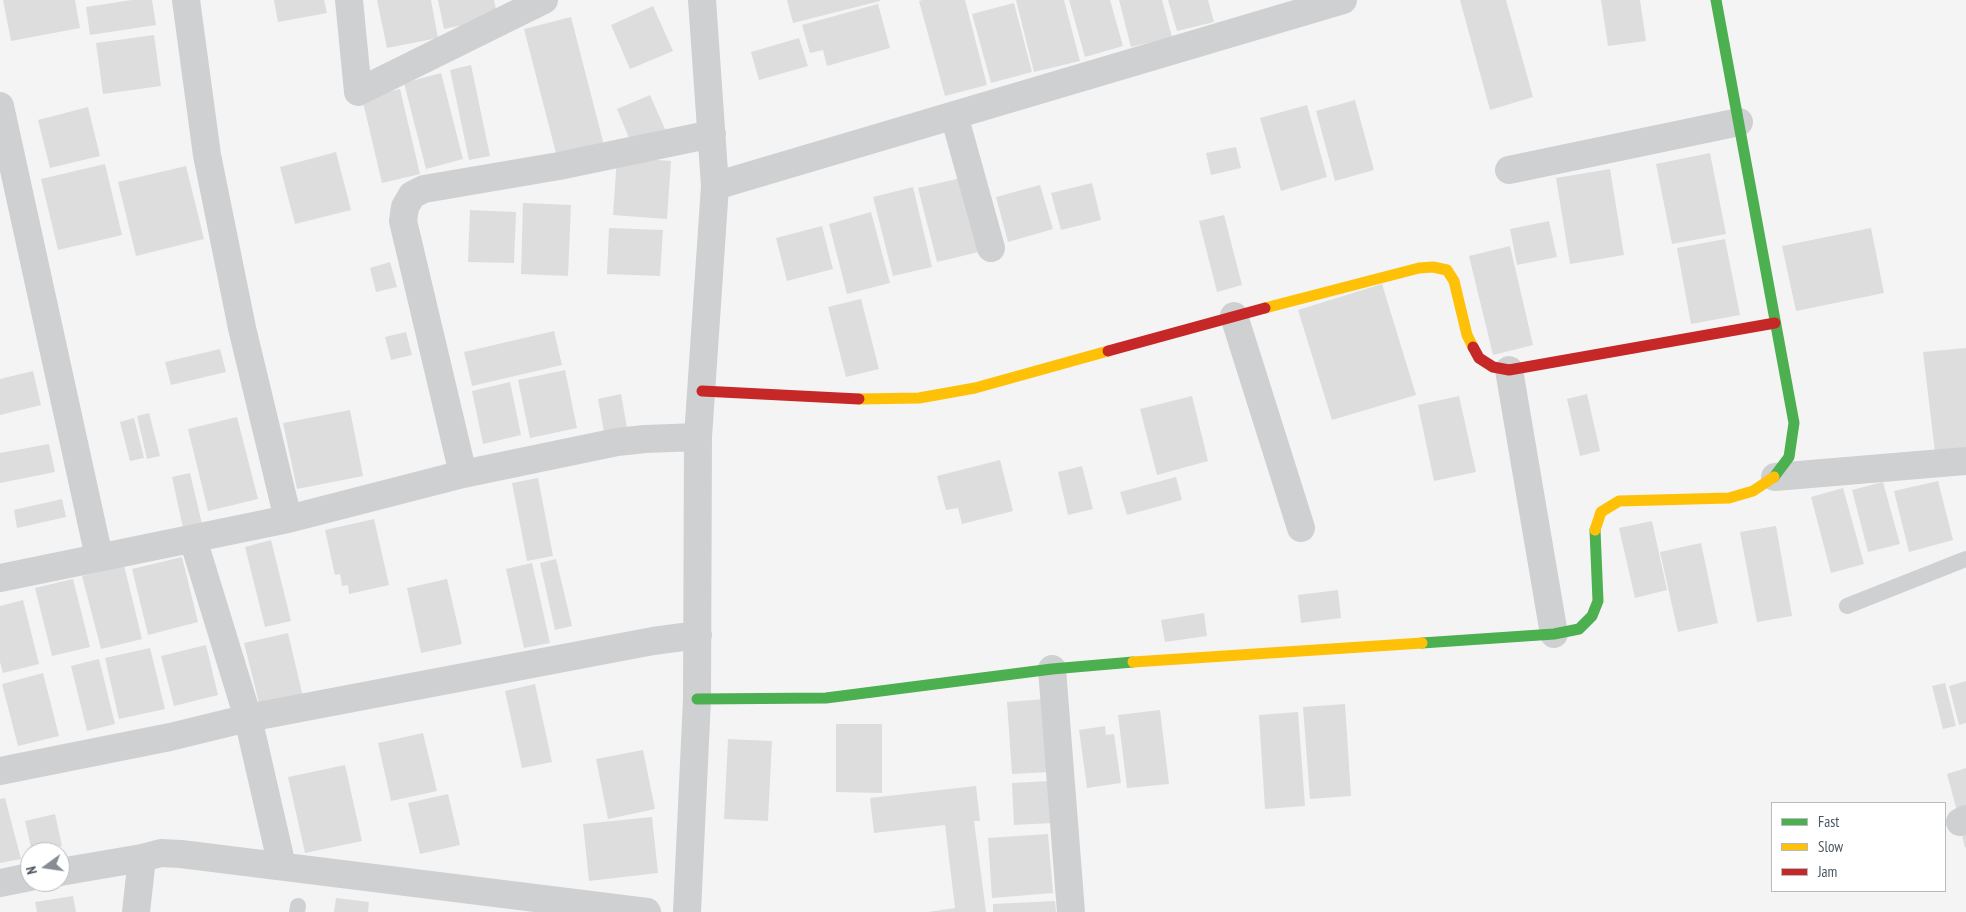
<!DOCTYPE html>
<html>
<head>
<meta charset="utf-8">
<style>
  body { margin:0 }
  #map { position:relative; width:1966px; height:912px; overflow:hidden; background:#f4f4f4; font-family:"PT Sans Narrow",sans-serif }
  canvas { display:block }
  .legend { position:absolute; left:1771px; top:802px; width:175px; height:90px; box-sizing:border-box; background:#fff; border:1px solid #b7bbc0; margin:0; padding:6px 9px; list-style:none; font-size:15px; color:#4a5661 }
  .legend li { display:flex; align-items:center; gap:10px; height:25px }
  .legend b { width:25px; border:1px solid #b7bbc0 }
  .north { position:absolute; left:20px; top:842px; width:50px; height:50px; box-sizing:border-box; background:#fff; border:1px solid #b7bbc0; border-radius:50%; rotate:256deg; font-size:14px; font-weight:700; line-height:20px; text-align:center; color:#4a5661 }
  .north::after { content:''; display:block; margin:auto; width:18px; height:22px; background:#868d94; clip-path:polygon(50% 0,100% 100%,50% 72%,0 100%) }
</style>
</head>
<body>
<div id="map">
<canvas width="1966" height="912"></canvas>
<ul class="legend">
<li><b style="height:6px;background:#4caf50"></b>Fast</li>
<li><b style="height:6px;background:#ffc107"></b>Slow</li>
<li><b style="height:6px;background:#c62828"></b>Jam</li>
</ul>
<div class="north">N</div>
</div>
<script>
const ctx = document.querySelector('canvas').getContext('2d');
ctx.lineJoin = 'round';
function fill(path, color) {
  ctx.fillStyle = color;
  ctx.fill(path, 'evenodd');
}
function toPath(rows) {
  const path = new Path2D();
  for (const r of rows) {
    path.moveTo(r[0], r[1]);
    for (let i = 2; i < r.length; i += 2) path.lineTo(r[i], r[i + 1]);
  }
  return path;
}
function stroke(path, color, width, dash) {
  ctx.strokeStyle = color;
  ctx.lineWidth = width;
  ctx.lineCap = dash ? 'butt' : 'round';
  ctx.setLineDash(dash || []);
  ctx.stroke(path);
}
fill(toPath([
  [3,0,75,0,80,28,11,41],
  [132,0,152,0,156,25,90,35,86,7],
  [274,0,324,0,327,13,278,22],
  [377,0,431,0,438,38,387,48],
  [438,0,494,0,498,18,444,29],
  [787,0,880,0,880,1,793,23],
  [923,0,965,0,987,85,945,96,919,1],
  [1016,0,1064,0,1080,61,1034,72],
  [1069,0,1110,0,1123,46,1085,57],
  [1119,0,1162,0,1172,37,1131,47],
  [1168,0,1208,0,1214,22,1177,31],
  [1460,0,1506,0,1533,97,1490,110],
  [1601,0,1640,0,1646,41,1608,46],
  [1014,3,1032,72,991,83,972,14],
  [878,4,890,48,827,66,823,50,810,53,802,25],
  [653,6,673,51,630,69,611,25],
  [571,17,606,153,559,165,524,29],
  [154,35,161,86,103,94,96,43],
  [799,38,808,66,759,80,751,52],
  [471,65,490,156,469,160,450,70],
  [441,73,463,159,426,169,404,83],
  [400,89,420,174,382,183,362,98],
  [650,95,668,136,634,150,617,109],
  [1355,100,1374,170,1335,181,1316,111],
  [1307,105,1327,177,1281,191,1260,118],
  [88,107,100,156,50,168,38,120],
  [1236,147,1241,168,1211,175,1206,153],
  [336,152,351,210,295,224,280,167],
  [1710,153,1726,234,1672,244,1656,164],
  [617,157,671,161,667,219,613,215],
  [105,164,122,235,58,250,41,179],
  [186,166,204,239,136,256,118,182],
  [1610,169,1624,255,1570,264,1556,178],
  [965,177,983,251,937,262,918,188],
  [1092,183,1101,220,1061,230,1051,193],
  [1040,185,1053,229,1008,242,996,197],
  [913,187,932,267,893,276,873,197],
  [523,203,571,205,568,276,521,274],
  [470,210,516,212,514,263,468,262],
  [871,212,890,283,847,294,829,224],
  [1224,215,1242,285,1217,292,1199,221],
  [1549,221,1557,257,1517,265,1510,229],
  [822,226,833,269,787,281,776,238],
  [609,228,663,230,660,276,607,274],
  [1871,228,1884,293,1796,311,1782,246],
  [1725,239,1740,315,1691,324,1677,248],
  [1510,246,1533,345,1493,355,1469,256],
  [390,262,397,287,376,292,370,268],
  [1382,284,1416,395,1332,420,1298,310],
  [861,299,879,369,846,377,828,307],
  [554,331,562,365,472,386,464,352],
  [406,332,412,355,391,360,385,337],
  [1966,348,1966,448,1935,452,1923,352],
  [220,349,226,372,171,385,165,362],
  [565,370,577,428,530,438,518,380],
  [33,371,41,405,0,415,0,379],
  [510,382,521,435,483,444,472,391],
  [621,394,629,439,606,443,598,399],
  [1587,394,1600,451,1580,456,1567,399],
  [1192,396,1208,461,1157,475,1140,409],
  [1459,396,1476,472,1434,481,1418,405],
  [350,410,363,476,297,489,283,423],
  [149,413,160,456,147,459,137,416],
  [237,417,258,499,208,511,188,429],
  [134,418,144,458,130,461,120,422],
  [49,444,55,472,0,483,0,453],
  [1000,460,1013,511,962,524,958,508,946,510,937,476],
  [1082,466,1093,509,1068,515,1058,472],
  [190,473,202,524,183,528,172,477],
  [1176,477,1182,500,1127,515,1120,492],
  [538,478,553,556,527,561,512,483],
  [1938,481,1953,540,1909,552,1894,491],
  [1883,482,1900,544,1868,552,1852,490],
  [1843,488,1864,564,1831,573,1811,497],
  [62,499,66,517,17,528,14,510],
  [374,519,389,585,349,594,348,585,342,586,340,574,335,575,325,530],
  [1652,521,1667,590,1635,598,1619,528],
  [1776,526,1792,616,1757,622,1740,532],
  [271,540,291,621,265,627,245,547],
  [1701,543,1718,623,1678,632,1660,552],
  [182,557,198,622,148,635,132,569],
  [556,559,572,626,555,630,540,563],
  [532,563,550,643,524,648,506,569],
  [124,565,142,639,101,649,82,576],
  [73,579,90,647,52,656,35,588],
  [447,579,462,644,421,653,407,588],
  [1338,590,1341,618,1301,623,1298,595],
  [23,600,39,664,3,673,0,662,0,606],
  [1204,613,1207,636,1165,642,1161,620],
  [288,633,304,701,261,711,244,643],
  [206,645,218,695,174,706,161,656],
  [150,648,165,709,119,719,105,658],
  [99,659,115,724,87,731,71,666],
  [43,673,59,736,18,746,2,684],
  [1966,681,1966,723,1959,725,1949,686],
  [1945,683,1956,726,1943,729,1932,686],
  [535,684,552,762,522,768,505,691],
  [1045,699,1050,772,1012,774,1007,702],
  [1345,704,1351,796,1310,799,1303,707],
  [1160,710,1169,784,1127,788,1118,715],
  [1298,712,1305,806,1265,809,1259,715],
  [836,724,882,724,882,793,836,792],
  [1105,726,1106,735,1114,734,1121,783,1087,788,1079,730],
  [423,733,437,791,391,801,378,743],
  [728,739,772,741,768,821,724,819],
  [643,750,655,809,608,819,596,759],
  [345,765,362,841,305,853,288,777],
  [1966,768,1966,808,1957,811,1947,774],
  [1051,781,1053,823,1014,825,1012,783],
  [976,786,980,821,974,821,986,912,928,912,955,908,945,825,874,833,870,798],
  [448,794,460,845,420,854,408,803],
  [5,798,21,859,0,863,0,799],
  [55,814,62,846,32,852,25,821],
  [652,817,658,873,589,881,583,824],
  [1966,822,1966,847,1965,848,1959,823],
  [1048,834,1053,893,992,898,988,838],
  [73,896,76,912,37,912,35,902],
  [336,898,369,902,368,912,334,912],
  [1055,901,1056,912,993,912,993,904]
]), '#ddddde');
stroke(toPath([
  [1847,606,1966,559],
  [297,912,298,906]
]), '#ced0d2', 16);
stroke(toPath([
  [186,0,207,155,242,328,288,519],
  [349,0,358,92,544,0],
  [0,106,99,557],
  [954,115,991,248],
  [1509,170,1739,122],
  [715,186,1343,0],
  [1234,316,1301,528],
  [1509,370,1554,634],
  [463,474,403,221,405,207,412,195,424,189,559,166,712,134],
  [1775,477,1966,461],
  [193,539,248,718,282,866],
  [0,578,288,519,463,474,617,442,645,439,698,437],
  [1052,669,1071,912],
  [0,771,170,737,248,718,653,641,698,635],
  [1960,822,1966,819],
  [60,872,142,858],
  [0,883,30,877],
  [136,912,142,858,161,853,181,854,647,912],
  [687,912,697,699,698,437,715,186,702,0]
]), '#ced0d2', 28);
stroke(toPath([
  [1716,0,1794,423,1789,457,1774,477],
  [1422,643,1554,634,1579,629,1592,616,1598,601,1595,530],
  [697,699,826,698,1052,669,1133,662]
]), '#4caf50', 11);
stroke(toPath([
  [1265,308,1419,268,1433,267,1447,270,1454,281,1467,335,1473,347],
  [859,399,919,398,975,388,1108,351],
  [1595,530,1601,512,1619,501,1729,498,1753,491,1774,477],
  [1133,662,1422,643]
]), '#ffc107', 11);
stroke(toPath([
  [1473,347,1479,358,1493,367,1509,370,1775,323],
  [1108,351,1265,308],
  [702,391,859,399]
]), '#c62828', 11);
</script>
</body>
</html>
